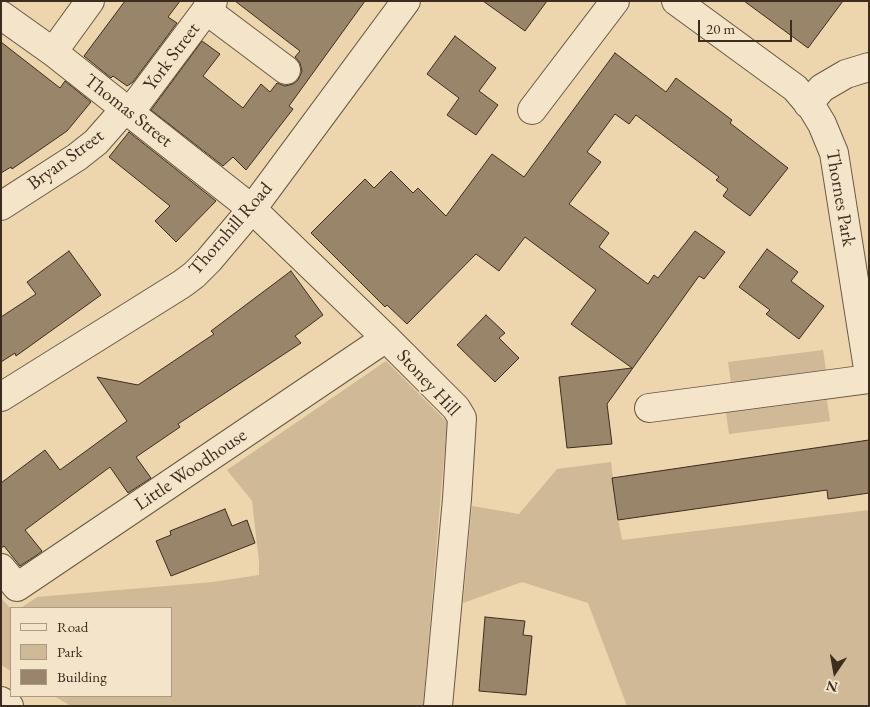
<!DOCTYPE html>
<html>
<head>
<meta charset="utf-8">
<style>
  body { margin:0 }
  #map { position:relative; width:870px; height:707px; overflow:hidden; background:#edd6ae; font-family:"EB Garamond",serif }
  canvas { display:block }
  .frame { position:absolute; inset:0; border:2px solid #3d2d1f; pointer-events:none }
  .legend { position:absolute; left:10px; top:607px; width:162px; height:90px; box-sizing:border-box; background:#f3e4ca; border:1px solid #aa9b86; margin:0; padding:6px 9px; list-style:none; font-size:15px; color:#3d2d1f }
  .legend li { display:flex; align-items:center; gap:10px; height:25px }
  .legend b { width:25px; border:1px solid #aa9b86 }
  .north { position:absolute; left:810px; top:647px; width:50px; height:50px; -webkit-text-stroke:4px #f3e4ca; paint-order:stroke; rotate:192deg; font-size:14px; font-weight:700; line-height:20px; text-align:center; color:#3d2d1f }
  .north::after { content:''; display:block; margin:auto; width:18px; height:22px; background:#3d2d1f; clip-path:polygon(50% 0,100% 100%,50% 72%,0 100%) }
  .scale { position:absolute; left:698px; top:20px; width:94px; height:22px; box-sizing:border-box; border:2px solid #3d2d1f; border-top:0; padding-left:6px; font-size:15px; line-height:18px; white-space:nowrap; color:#3d2d1f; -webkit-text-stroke:4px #f3e4ca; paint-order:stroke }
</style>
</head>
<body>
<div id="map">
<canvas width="870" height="707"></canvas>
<div class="frame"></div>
<ul class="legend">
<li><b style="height:6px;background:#f3e4ca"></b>Road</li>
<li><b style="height:14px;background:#cfb996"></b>Park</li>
<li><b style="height:14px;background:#998569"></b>Building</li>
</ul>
<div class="north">N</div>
<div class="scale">20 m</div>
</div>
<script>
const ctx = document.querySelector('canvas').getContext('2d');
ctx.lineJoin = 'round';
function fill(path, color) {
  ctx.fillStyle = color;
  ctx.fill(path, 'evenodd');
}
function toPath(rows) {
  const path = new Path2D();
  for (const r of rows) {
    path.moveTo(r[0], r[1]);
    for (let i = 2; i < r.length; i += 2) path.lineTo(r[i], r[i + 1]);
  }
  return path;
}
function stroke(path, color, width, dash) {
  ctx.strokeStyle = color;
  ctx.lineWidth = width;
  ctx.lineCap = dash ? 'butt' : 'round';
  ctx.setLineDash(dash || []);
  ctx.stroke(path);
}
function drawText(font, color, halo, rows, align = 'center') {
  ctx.font = font + ' "EB Garamond",serif';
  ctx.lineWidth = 4;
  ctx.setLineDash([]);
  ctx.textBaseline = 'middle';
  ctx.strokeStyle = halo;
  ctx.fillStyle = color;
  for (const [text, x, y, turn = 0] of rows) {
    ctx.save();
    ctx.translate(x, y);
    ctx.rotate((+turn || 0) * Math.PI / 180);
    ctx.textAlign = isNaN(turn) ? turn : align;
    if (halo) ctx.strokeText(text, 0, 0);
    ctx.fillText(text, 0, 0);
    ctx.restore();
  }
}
fill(toPath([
  [823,350,826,370,731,383,728,362],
  [386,361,447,422,423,706,71,706,54,696,171,696,171,608,21,608,37,597,213,582,259,575,259,562,252,501,227,470],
  [827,400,830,421,729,434,726,413],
  [611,462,618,519,622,540,869,510,869,706,627,706,588,603,522,582,463,603,472,506,519,514,557,469],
  [1,598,11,609,11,671,1,665]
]), '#cfb996');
const building = toPath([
  [125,1,180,1,168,17,177,23,133,82,127,86,113,76,111,78,84,56,125,1],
  [235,1,365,1,289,106,293,109,246,170,233,157,223,166,151,110,202,41,220,54,203,76,243,108,261,84,270,92,277,83,285,86,293,84,298,80,302,71,300,63,295,57,300,51,235,1],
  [483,1,547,1,525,31,483,1],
  [744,1,843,1,808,48,744,1],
  [455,36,496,68,479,91,498,105,476,135,447,115,459,98,427,74,455,36],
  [1,42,60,88,65,81,91,102,67,131,12,169,11,167,1,173,1,42],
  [615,53,666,92,676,78,732,120,730,123,788,168,750,216,723,196,728,189,716,180,719,177,636,115,629,124,615,114,587,152,601,162,569,204,609,233,599,247,648,284,654,275,658,278,695,231,725,252,704,279,699,276,607,404,612,444,567,448,559,377,632,368,571,324,596,290,525,237,499,271,476,254,407,324,387,305,385,307,311,233,365,179,374,188,391,171,413,193,418,188,446,216,492,154,524,177,615,53],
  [129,132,216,201,176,242,155,221,170,206,109,157,129,132],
  [767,249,798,272,791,281,824,306,799,339,766,314,770,310,739,287,767,249],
  [69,251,101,295,16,356,15,353,1,362,1,317,36,294,27,282,69,251],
  [291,271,323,315,295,336,301,343,178,424,180,427,136,457,151,478,148,480,128,493,110,467,25,530,42,551,37,555,20,566,4,546,1,548,1,483,45,450,60,470,127,421,97,377,138,385,214,334,211,331,291,271],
  [486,315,505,333,499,338,519,358,495,382,457,345,486,315],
  [869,440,869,493,828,499,827,490,618,520,612,478,869,440],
  [225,509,232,526,247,520,255,543,171,576,156,541,171,535,170,531,225,509],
  [485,617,525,621,523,635,532,636,526,695,479,691,485,617]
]);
fill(building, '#998569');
stroke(building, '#3d2d1f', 1);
const minor = toPath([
  [676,1,795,88,813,109,822,124,834,153,869,375],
  [206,10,286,70],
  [1,15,53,52,252,209,386,338,456,408,462,418,457,499,438,706],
  [53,52,90,1],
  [808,104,822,88,846,74,869,67],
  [532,110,615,1],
  [130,112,213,1],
  [1,206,77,157,96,142,125,109],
  [1,397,182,284,194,275,209,260,252,209,406,1],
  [649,408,869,379],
  [1,568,17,587,386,338],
  [1,701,9,706]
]);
stroke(minor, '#695743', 30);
stroke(minor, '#f3e4ca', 28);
drawText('19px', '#3d2d1f', '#f3e4ca', [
  ["York Street",172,57,-53],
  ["Thomas Street",128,111,38],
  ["Bryan Street",66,160,-36],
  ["Thornes Park",840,198,80],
  ["Thornhill Road",231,229,-49],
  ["Stoney Hill",428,383,47],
  ["Little Woodhouse",191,470,-34]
]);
</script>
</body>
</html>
